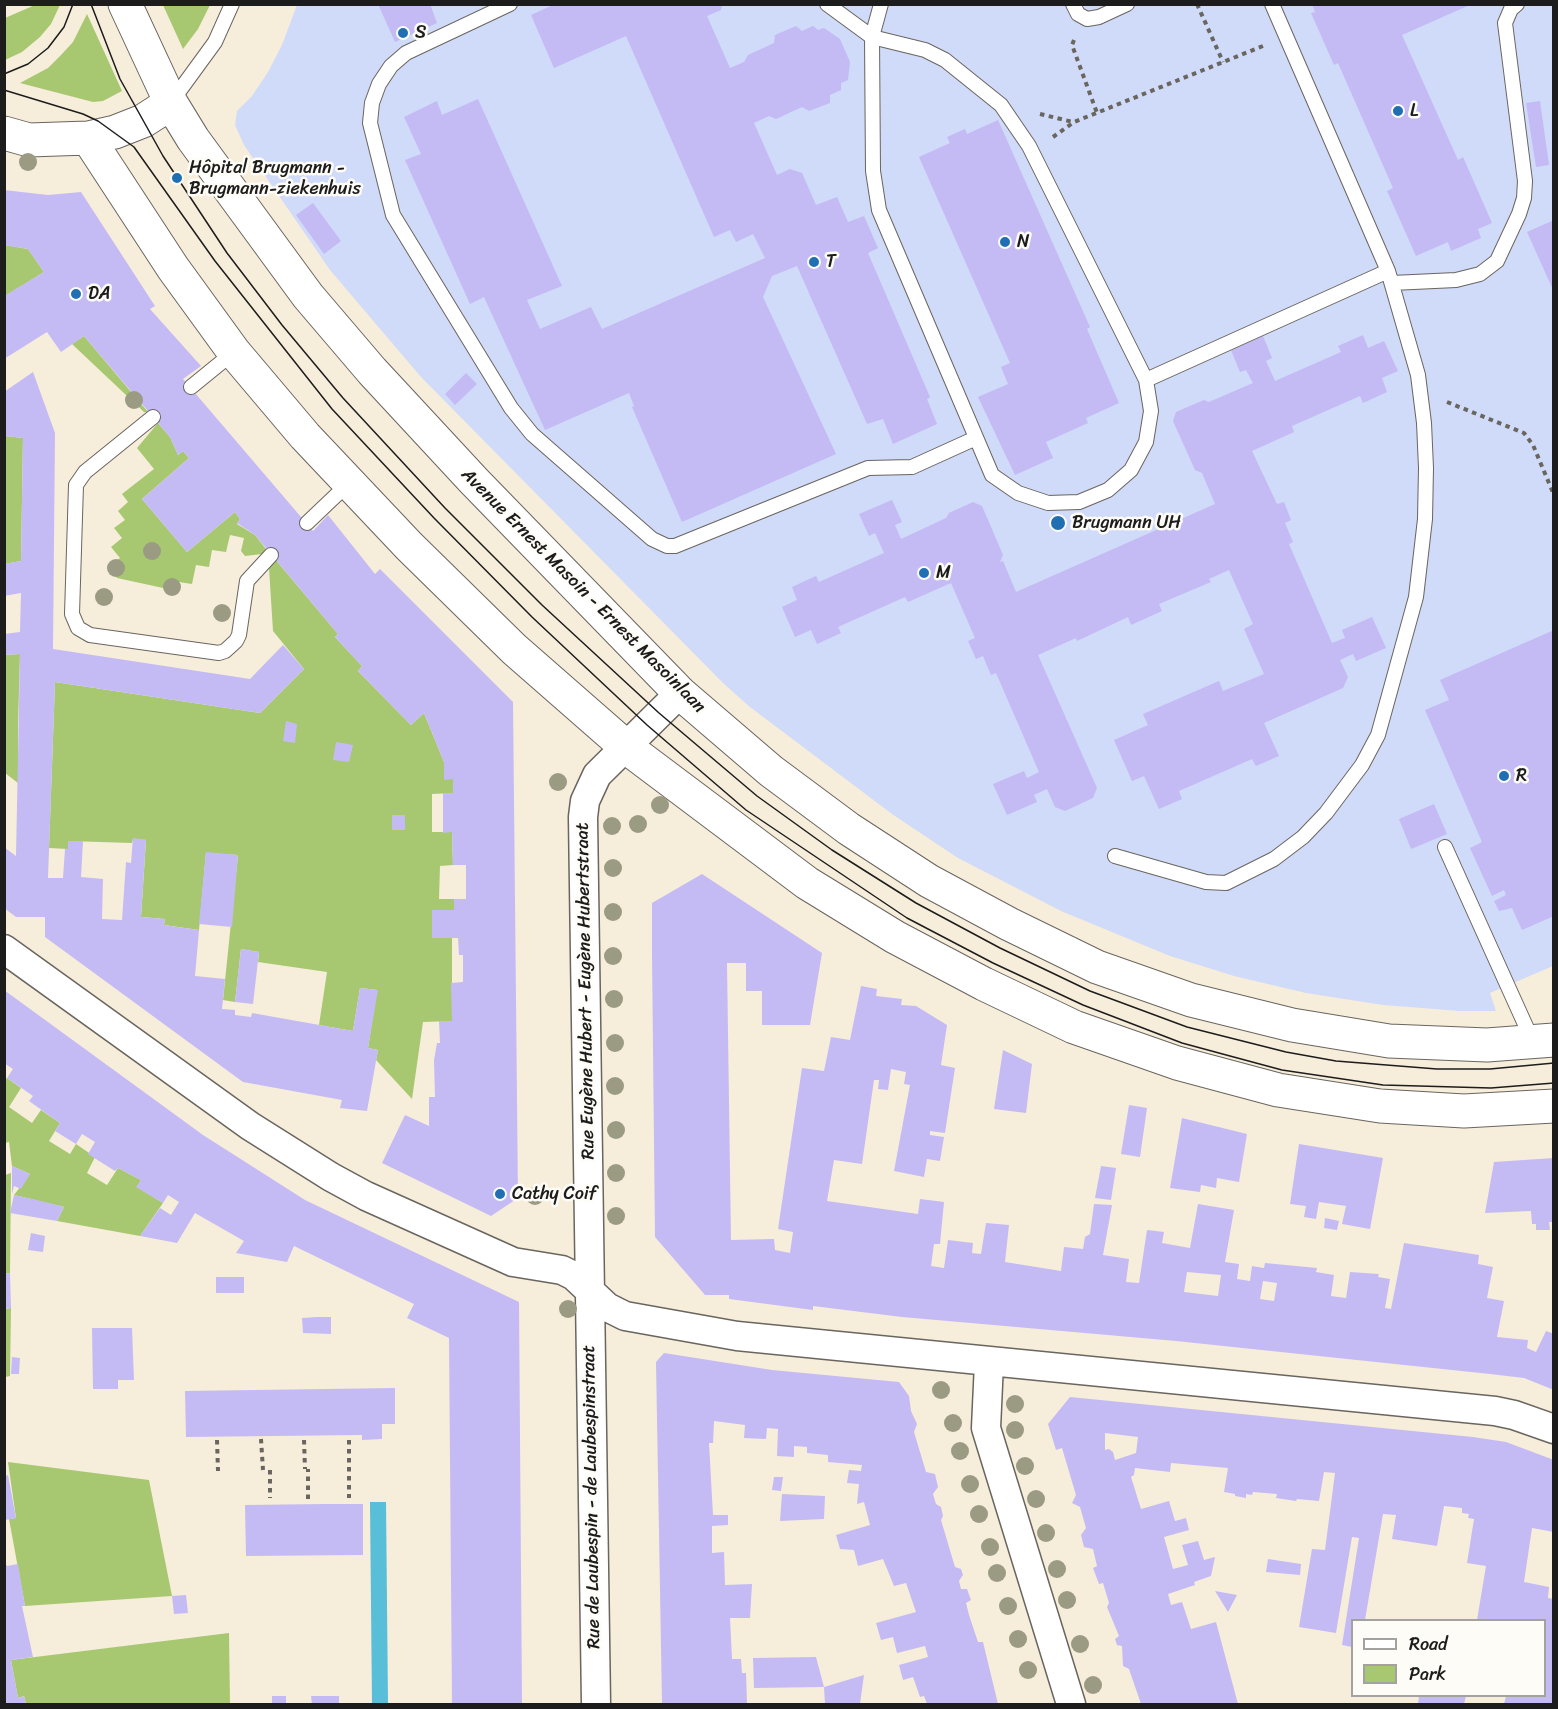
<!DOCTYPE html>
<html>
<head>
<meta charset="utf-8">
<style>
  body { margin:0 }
  #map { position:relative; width:1558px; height:1709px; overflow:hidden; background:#f7eddb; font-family:Sriracha,sans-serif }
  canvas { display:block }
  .frame { position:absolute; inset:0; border:6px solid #1c1c1c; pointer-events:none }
  .legend { position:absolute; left:1351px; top:1619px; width:195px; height:78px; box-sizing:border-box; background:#fdfcf7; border:2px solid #a3a29f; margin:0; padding:8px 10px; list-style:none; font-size:18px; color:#1c1c1c }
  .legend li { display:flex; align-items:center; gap:12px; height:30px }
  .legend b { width:30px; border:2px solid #a3a29f }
</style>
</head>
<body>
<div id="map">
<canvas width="1558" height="1709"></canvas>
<div class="frame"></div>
<ul class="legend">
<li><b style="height:8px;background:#fff"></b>Road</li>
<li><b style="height:16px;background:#a7c870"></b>Park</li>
</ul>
</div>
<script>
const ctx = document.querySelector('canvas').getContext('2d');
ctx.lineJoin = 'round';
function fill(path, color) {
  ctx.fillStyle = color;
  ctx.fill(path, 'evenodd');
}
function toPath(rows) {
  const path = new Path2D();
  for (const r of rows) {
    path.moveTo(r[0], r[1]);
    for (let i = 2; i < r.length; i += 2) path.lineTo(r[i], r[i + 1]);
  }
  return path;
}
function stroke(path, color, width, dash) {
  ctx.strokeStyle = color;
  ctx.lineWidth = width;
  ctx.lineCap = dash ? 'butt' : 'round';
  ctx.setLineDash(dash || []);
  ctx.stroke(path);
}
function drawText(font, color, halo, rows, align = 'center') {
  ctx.font = font + ' Sriracha,sans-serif';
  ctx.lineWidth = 5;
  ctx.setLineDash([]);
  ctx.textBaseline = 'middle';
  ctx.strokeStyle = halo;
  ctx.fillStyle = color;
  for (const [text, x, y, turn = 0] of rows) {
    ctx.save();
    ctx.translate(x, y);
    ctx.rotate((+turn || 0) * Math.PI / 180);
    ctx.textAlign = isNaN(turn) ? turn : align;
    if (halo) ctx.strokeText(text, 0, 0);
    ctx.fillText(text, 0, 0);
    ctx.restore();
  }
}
fill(toPath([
  [297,5,1553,5,1553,966,1490,993,1496,1011,1460,1011,1383,1005,1306,993,1234,976,1170,956,1061,911,958,858,892,814,750,707,723,683,421,377,330,270,244,145,235,125,237,111,252,96,268,72,282,45]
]), '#d0daf9');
fill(toPath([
  [35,5,60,5,51,24,40,37,22,52,5,60,5,18],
  [163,5,210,5,198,29,183,49],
  [87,14,122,91,103,101,93,102,20,83,48,68,62,54,73,42],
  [5,245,28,249,44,272,5,296],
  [84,336,148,412,144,412,72,344],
  [158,423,170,437,178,455,183,451,189,458,142,499,187,552,235,512,240,519,237,524,255,535,266,549,262,554,245,556,241,551,244,538,230,535,226,552,212,550,209,567,196,565,192,584,179,582,177,591,117,578,109,566,120,558,111,547,122,538,114,528,125,520,118,511,128,502,122,494,154,469,137,448],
  [5,436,23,438,21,561,5,564],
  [275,559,338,634,335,637,362,666,358,671,411,725,424,713,444,762,444,779,453,779,453,793,432,794,432,832,452,832,453,865,440,866,439,899,454,899,454,910,432,910,432,938,452,938,452,1021,423,1022,412,1099,376,1060,378,1050,368,1048,377,990,360,988,353,1031,319,1025,327,972,258,962,259,952,241,949,235,1002,223,1000,238,855,206,853,199,930,164,925,165,919,141,917,146,840,133,839,132,843,69,841,68,849,49,848,55,682,260,713,304,669,273,631,269,568],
  [20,654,18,727,18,783,5,773,4,655],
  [7,1078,21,1088,9,1107,32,1123,41,1110,60,1123,49,1141,70,1154,76,1144,95,1157,87,1173,107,1185,118,1168,141,1180,137,1187,163,1203,140,1236,57,1221,64,1207,14,1195,30,1174,12,1166,9,1142,5,1143,4,1081],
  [11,1173,10,1273,5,1274,5,1175],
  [11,1308,10,1376,5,1377,5,1309],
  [8,1462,149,1480,172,1596,25,1606,9,1519,16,1518],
  [229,1633,230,1704,26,1704,24,1696,18,1698,11,1660]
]), '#a7c870');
fill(toPath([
  [370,1502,386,1502,388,1704,372,1704]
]), '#59bed7');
fill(toPath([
  [378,4,430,4,437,23,395,42],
  [555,4,722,4,721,10,707,16,730,68,744,62,748,55,774,43,775,35,796,26,802,31,813,26,818,30,824,28,840,39,850,62,848,80,841,83,841,90,830,95,830,103,809,111,802,107,776,119,769,116,754,123,777,175,790,169,802,173,816,205,837,197,848,222,864,216,878,248,868,253,930,397,927,399,937,424,893,444,883,419,867,424,797,266,772,276,763,297,836,454,682,522,632,407,634,406,629,393,545,430,484,297,470,304,405,160,421,154,404,117,437,101,442,115,478,99,562,286,527,300,540,329,591,307,602,329,765,258,753,234,736,242,730,230,714,237,626,36,554,68,531,15],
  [1312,4,1472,4,1402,35,1458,160,1463,157,1492,223,1478,229,1481,238,1451,251,1448,242,1416,256,1387,191,1393,188,1338,63,1334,65,1311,13,1315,12],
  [1540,101,1549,165,1536,167,1526,103],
  [998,120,1090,327,1087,329,1119,403,1086,418,1088,423,1046,442,1053,458,1015,475,978,397,1008,384,1001,367,1010,363,919,157,950,143,947,137,965,129,967,134],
  [4,190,48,195,81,192,155,306,150,309,201,366,183,379,313,531,328,515,375,574,380,569,513,702,518,1198,491,1216,382,1163,405,1115,429,1126,429,1097,435,1097,434,1060,437,1043,440,1043,439,1021,452,1021,451,983,463,982,463,955,459,955,458,938,432,938,432,910,454,910,454,899,466,899,466,865,453,865,452,832,443,833,443,793,453,793,453,779,444,780,444,762,424,713,411,725,358,671,362,666,335,637,338,634,255,535,237,523,240,519,235,512,187,552,142,499,189,458,183,451,178,455,170,437,84,336,61,352,47,332,4,359,4,296,44,272,28,249,4,245],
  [313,203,341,241,324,254,296,215],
  [1554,220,1554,292,1527,232],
  [1363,335,1368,348,1384,341,1398,371,1382,378,1387,392,1363,403,1360,396,1292,426,1294,432,1252,451,1277,504,1284,502,1291,520,1285,523,1293,542,1289,544,1332,643,1345,638,1342,630,1372,617,1386,648,1356,661,1353,654,1340,660,1348,677,1343,688,1264,723,1279,756,1256,766,1252,759,1179,791,1182,799,1159,809,1144,776,1132,781,1114,740,1148,725,1143,714,1219,681,1223,691,1264,674,1244,629,1253,624,1229,570,1209,579,1211,582,1159,604,1162,611,1131,625,1128,617,1077,641,1076,638,1038,655,1097,788,1093,798,1065,811,1055,807,1047,789,1034,795,1037,802,1007,815,993,784,1024,771,1027,778,1039,772,996,673,991,675,983,656,976,659,968,641,975,638,951,583,908,602,905,597,838,627,841,633,817,644,811,630,795,637,782,607,797,600,792,587,816,576,819,582,884,553,875,533,869,536,859,514,892,500,902,522,895,525,901,539,946,518,949,513,973,502,982,506,1003,555,1000,562,1003,561,1016,592,1215,504,1202,473,1195,470,1173,421,1176,412,1204,400,1209,402,1253,383,1246,370,1240,372,1231,350,1263,336,1272,358,1266,361,1275,381,1341,352,1338,346],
  [33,372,55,433,53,649,250,679,283,645,304,669,260,713,55,682,48,878,63,878,65,849,68,849,68,841,83,841,81,877,103,879,102,919,122,920,126,862,131,863,133,838,146,840,141,917,165,919,164,925,199,930,195,976,225,979,222,1009,235,1010,235,1015,251,1017,252,1013,353,1031,360,988,378,990,368,1048,378,1050,367,1111,340,1108,342,1100,243,1082,45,937,45,917,16,917,4,908,4,847,16,856,20,654,4,655,4,634,20,632,21,593,4,596,4,564,21,561,23,438,4,436,4,392],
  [466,373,477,384,455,405,445,394],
  [1554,630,1554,916,1522,930,1512,908,1499,911,1494,901,1506,895,1504,890,1492,896,1470,848,1482,842,1425,710,1449,700,1440,680],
  [286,721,297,724,295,743,283,741],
  [336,742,353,745,349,762,333,760],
  [1434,804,1447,834,1411,849,1399,819],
  [392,815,405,815,405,830,392,830],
  [206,852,238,855,232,927,199,924],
  [702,874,822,953,810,1025,762,1025,762,991,746,991,746,963,727,963,731,1240,774,1239,775,1250,790,1253,793,1232,778,1229,802,1068,824,1071,831,1037,850,1040,861,986,877,989,876,996,902,999,901,1005,916,1006,947,1025,941,1065,955,1068,945,1133,930,1131,930,1135,944,1137,940,1161,927,1159,924,1177,894,1171,910,1085,904,1084,906,1072,891,1069,888,1090,878,1089,879,1080,874,1080,862,1164,834,1160,827,1201,918,1214,920,1199,944,1202,940,1244,934,1244,931,1266,944,1268,948,1240,973,1243,972,1253,981,1254,986,1223,1009,1225,1005,1262,1061,1271,1064,1247,1083,1249,1085,1237,1090,1234,1094,1204,1112,1205,1103,1255,1129,1259,1126,1282,1139,1283,1147,1230,1164,1232,1162,1243,1190,1248,1198,1204,1234,1210,1225,1262,1239,1264,1237,1279,1250,1281,1252,1266,1264,1268,1265,1263,1317,1268,1316,1272,1334,1275,1331,1296,1346,1298,1350,1272,1379,1274,1378,1277,1390,1279,1385,1308,1391,1309,1404,1243,1479,1255,1478,1264,1493,1267,1487,1298,1504,1301,1497,1337,1528,1340,1527,1348,1536,1352,1546,1331,1554,1334,1554,1390,1524,1378,1490,1374,1176,1341,902,1317,813,1306,813,1310,729,1299,729,1295,705,1295,655,1237,652,955,652,903],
  [1187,1272,1221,1275,1218,1296,1184,1292],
  [1263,1281,1277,1283,1274,1301,1260,1299],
  [241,949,259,952,253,1004,235,1002],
  [4,990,203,1135,305,1200,519,1302,522,1703,452,1704,449,1338,407,1318,414,1304,294,1246,287,1262,236,1253,244,1241,195,1213,177,1243,140,1236,160,1208,171,1215,179,1202,168,1195,163,1203,136,1187,141,1180,118,1168,115,1171,88,1154,95,1142,82,1134,76,1144,55,1131,60,1123,29,1101,33,1096,7,1078,13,1069,4,1063],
  [1003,1050,1032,1064,1026,1113,994,1109],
  [1129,1105,1147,1108,1140,1157,1121,1154],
  [1182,1118,1247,1134,1239,1182,1217,1178,1216,1188,1201,1185,1200,1192,1170,1188],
  [1299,1144,1383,1158,1370,1229,1342,1224,1346,1206,1319,1202,1316,1219,1304,1217,1306,1206,1290,1204],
  [1554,1158,1554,1222,1549,1222,1550,1230,1536,1230,1536,1224,1532,1224,1531,1211,1485,1213,1494,1162],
  [12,1166,30,1174,21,1189,14,1186,12,1194],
  [1101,1166,1116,1168,1111,1200,1095,1198],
  [14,1195,41,1201,64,1207,57,1221,10,1213],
  [1325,1218,1339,1221,1337,1230,1324,1228],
  [31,1233,45,1236,43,1252,28,1250],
  [10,1273,11,1308,4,1309,4,1274],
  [216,1277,244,1277,244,1293,216,1293],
  [317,1317,331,1317,331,1334,303,1333,302,1318],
  [92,1328,132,1328,134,1380,118,1380,118,1389,93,1389],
  [664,1353,772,1370,899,1382,909,1396,911,1411,917,1424,914,1432,926,1472,935,1474,938,1487,933,1494,936,1504,941,1507,943,1516,941,1520,955,1567,961,1569,963,1575,959,1581,961,1589,967,1589,971,1600,966,1603,969,1615,978,1642,983,1642,998,1704,927,1704,924,1696,920,1697,913,1677,903,1680,899,1665,928,1657,925,1646,897,1653,893,1637,881,1640,876,1623,916,1612,906,1583,894,1586,883,1559,858,1566,854,1550,840,1549,836,1535,870,1525,864,1502,857,1504,859,1484,847,1483,849,1470,861,1471,862,1465,828,1462,828,1455,807,1453,807,1447,794,1446,794,1457,777,1456,778,1429,767,1428,766,1439,744,1438,745,1425,714,1421,713,1443,709,1443,713,1515,728,1515,728,1525,712,1526,712,1553,724,1552,725,1585,752,1584,750,1618,730,1618,732,1659,741,1659,742,1673,746,1673,747,1704,662,1704,656,1362],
  [12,1357,20,1358,19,1374,11,1374],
  [395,1388,395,1424,382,1424,382,1439,362,1440,362,1435,186,1437,185,1391],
  [1070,1397,1473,1437,1506,1442,1554,1460,1554,1532,1532,1528,1524,1582,1549,1587,1548,1598,1554,1599,1554,1704,1504,1704,1506,1696,1545,1695,1545,1620,1477,1620,1486,1566,1467,1563,1474,1519,1468,1518,1469,1514,1462,1513,1462,1508,1444,1506,1437,1546,1392,1539,1396,1515,1383,1514,1365,1620,1352,1620,1352,1647,1342,1645,1359,1538,1352,1537,1336,1633,1299,1627,1312,1549,1325,1550,1335,1473,1324,1472,1319,1501,1297,1499,1296,1501,1276,1498,1277,1494,1253,1492,1252,1495,1246,1494,1246,1498,1235,1496,1235,1494,1224,1492,1228,1468,1171,1463,1170,1472,1135,1468,1134,1475,1131,1477,1141,1509,1169,1501,1175,1521,1186,1518,1189,1530,1164,1537,1173,1569,1188,1565,1182,1545,1198,1541,1204,1560,1215,1557,1211,1576,1194,1582,1195,1585,1168,1594,1171,1605,1182,1602,1191,1629,1216,1622,1238,1704,1141,1704,1129,1669,1123,1666,1122,1646,1117,1645,1115,1639,1119,1636,1107,1607,1109,1603,1103,1583,1099,1584,1093,1568,1097,1566,1093,1549,1084,1547,1081,1535,1086,1528,1080,1507,1072,1503,1076,1495,1062,1448,1056,1450,1048,1424],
  [1105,1433,1138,1437,1136,1453,1115,1460,1113,1452,1109,1449,1105,1450],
  [8,1475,16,1518,5,1520,5,1476],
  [774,1477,783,1477,781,1491,772,1490],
  [782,1494,825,1496,824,1519,780,1521],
  [325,1504,363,1504,363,1555,246,1556,245,1505],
  [1268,1559,1301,1564,1300,1575,1266,1572],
  [4,1561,7,1566,18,1564,25,1606,22,1606,33,1657,11,1660,18,1698,24,1696,26,1704,4,1704],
  [1215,1591,1237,1595,1228,1612],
  [186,1595,188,1613,174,1614,172,1596],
  [816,1657,824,1687,754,1688,753,1658],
  [864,1675,860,1704,825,1704,824,1687],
  [272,1696,286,1696,286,1704,272,1704],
  [311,1696,339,1696,339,1704,312,1704],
  [1419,1696,1466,1696,1464,1704,1418,1704]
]), '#c4bbf4');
const service = toPath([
  [510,4,406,53,391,66,379,84,372,103,370,123,393,215,511,408,532,434,652,539,667,546,675,546,868,468,912,467,976,438],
  [827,4,872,37,925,50,945,60,1001,105,1029,146,1146,380,1151,411,1146,442,1131,470,1108,490,1079,502,1048,503,1018,493,992,475,879,210,873,171,872,37,881,4],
  [1073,4,1078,14,1087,19,1099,17,1127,4],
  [172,101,215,42,232,4],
  [1392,283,1456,280,1480,274,1497,261,1519,214,1524,198,1525,181,1505,23,1511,9,1517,4],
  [1146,380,1388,271],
  [191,387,234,352],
  [153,417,85,472,76,485,72,614,78,628,90,635,219,653,225,651,236,641,239,635,247,581,271,555],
  [307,523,349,483],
  [1445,847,1533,1042],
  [1115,856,1206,882,1226,883,1274,859,1303,837,1326,813,1362,765,1378,735,1416,597,1425,519,1426,468,1424,423,1418,375,1388,271,1272,4]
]);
const minor = toPath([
  [4,949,250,1126,331,1177,366,1196,513,1262,562,1270,574,1276,607,1307,625,1316,737,1336,1495,1411,1514,1415,1554,1429],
  [989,1363,986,1428,1071,1704],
  [596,1704,583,817,585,801,597,775,680,693]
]);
const tertiary = toPath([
  [125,4,171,103,193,139,308,296,372,371,474,481,680,693,771,771,849,829,929,881,1009,924,1097,967,1191,1000,1292,1025,1389,1041,1487,1045,1554,1040],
  [4,133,29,140,88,138,115,132,143,121,171,103],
  [88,138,173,268,234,352,305,436,409,546,514,649,626,747,807,883,895,937,984,984,1074,1027,1177,1063,1278,1090,1380,1106,1464,1111,1554,1106]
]);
stroke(service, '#69655f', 16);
stroke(minor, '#69655f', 31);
stroke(tertiary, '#69655f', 35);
stroke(toPath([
  [1197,4,1223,62],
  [1074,40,1072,45,1097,113],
  [1040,114,1073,122],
  [1053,137,1074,122,1263,46],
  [1447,402,1524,433,1533,445,1554,495],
  [261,1439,263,1470],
  [217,1440,218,1471],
  [304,1440,305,1469],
  [349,1440,349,1498],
  [270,1470,270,1498],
  [308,1499,308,1469]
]), '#69655f', 4, [4.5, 4.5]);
stroke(service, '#fff', 14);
stroke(minor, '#fff', 28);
stroke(tertiary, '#fff', 33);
stroke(toPath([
  [91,4,120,79,163,156,227,253,282,325,343,398,445,508,542,605,659,713,757,796,832,850,916,903,1000,948,1090,991,1187,1027,1286,1052,1336,1061,1437,1069,1490,1069,1554,1063],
  [4,74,28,64,48,48,64,27,73,4],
  [4,90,83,114,98,121,134,147,215,261,332,409,434,518,532,617,647,725,746,810,907,918,993,963,1083,1005,1182,1043,1230,1056,1282,1070,1383,1085,1491,1088,1554,1083]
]), '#1c1c1c', 1.5);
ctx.fillStyle = '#9a9b82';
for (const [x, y] of [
  [28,162],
  [134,400],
  [152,551],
  [116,568],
  [172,587],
  [104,597],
  [222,613],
  [558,782],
  [660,805],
  [638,824],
  [612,826],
  [613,868],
  [613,912],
  [613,956],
  [614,999],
  [615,1043],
  [615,1086],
  [616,1130],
  [616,1173],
  [535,1196],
  [616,1216],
  [568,1309],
  [941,1390],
  [1015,1404],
  [953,1423],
  [1015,1430],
  [960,1451],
  [1025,1466],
  [970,1484],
  [1036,1499],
  [979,1514],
  [1046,1533],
  [990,1547],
  [1057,1569],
  [997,1573],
  [1067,1600],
  [1008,1606],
  [1018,1639],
  [1080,1644],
  [1028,1670],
  [1093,1685]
]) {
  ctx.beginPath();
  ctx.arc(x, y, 9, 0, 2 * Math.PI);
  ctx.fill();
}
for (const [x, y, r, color] of [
  [403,33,6,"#1f6fb2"],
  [1398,111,6,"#1f6fb2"],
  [177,178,6,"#1f6fb2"],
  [1005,242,6,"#1f6fb2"],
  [814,262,6,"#1f6fb2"],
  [76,294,6,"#1f6fb2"],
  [1058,523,8,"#1f6fb2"],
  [924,573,6,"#1f6fb2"],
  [1504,776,6,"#1f6fb2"],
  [500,1194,6,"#1f6fb2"]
]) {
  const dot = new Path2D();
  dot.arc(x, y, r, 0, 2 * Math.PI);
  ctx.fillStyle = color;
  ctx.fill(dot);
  stroke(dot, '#fdfcf7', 2);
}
drawText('18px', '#1c1c1c', '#fdfcf7', [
  ["S",415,33],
  ["L",1410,111],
  ["Hôpital Brugmann -",189,168],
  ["Brugmann-ziekenhuis",189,189],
  ["N",1017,242],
  ["T",826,262],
  ["DA",88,294],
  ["Brugmann UH",1072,523],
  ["M",936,573],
  ["R",1516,776],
  ["Cathy Coif",512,1194]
], 'left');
drawText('18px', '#1c1c1c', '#fdfcf7', [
  ["Avenue Ernest Masoin - Ernest Masoinlaan",583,591,45],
  ["Rue Eugène Hubert - Eugène Hubertstraat",586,991,-91],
  ["Rue de Laubespin - de Laubespinstraat",592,1497,-91]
]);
</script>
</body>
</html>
